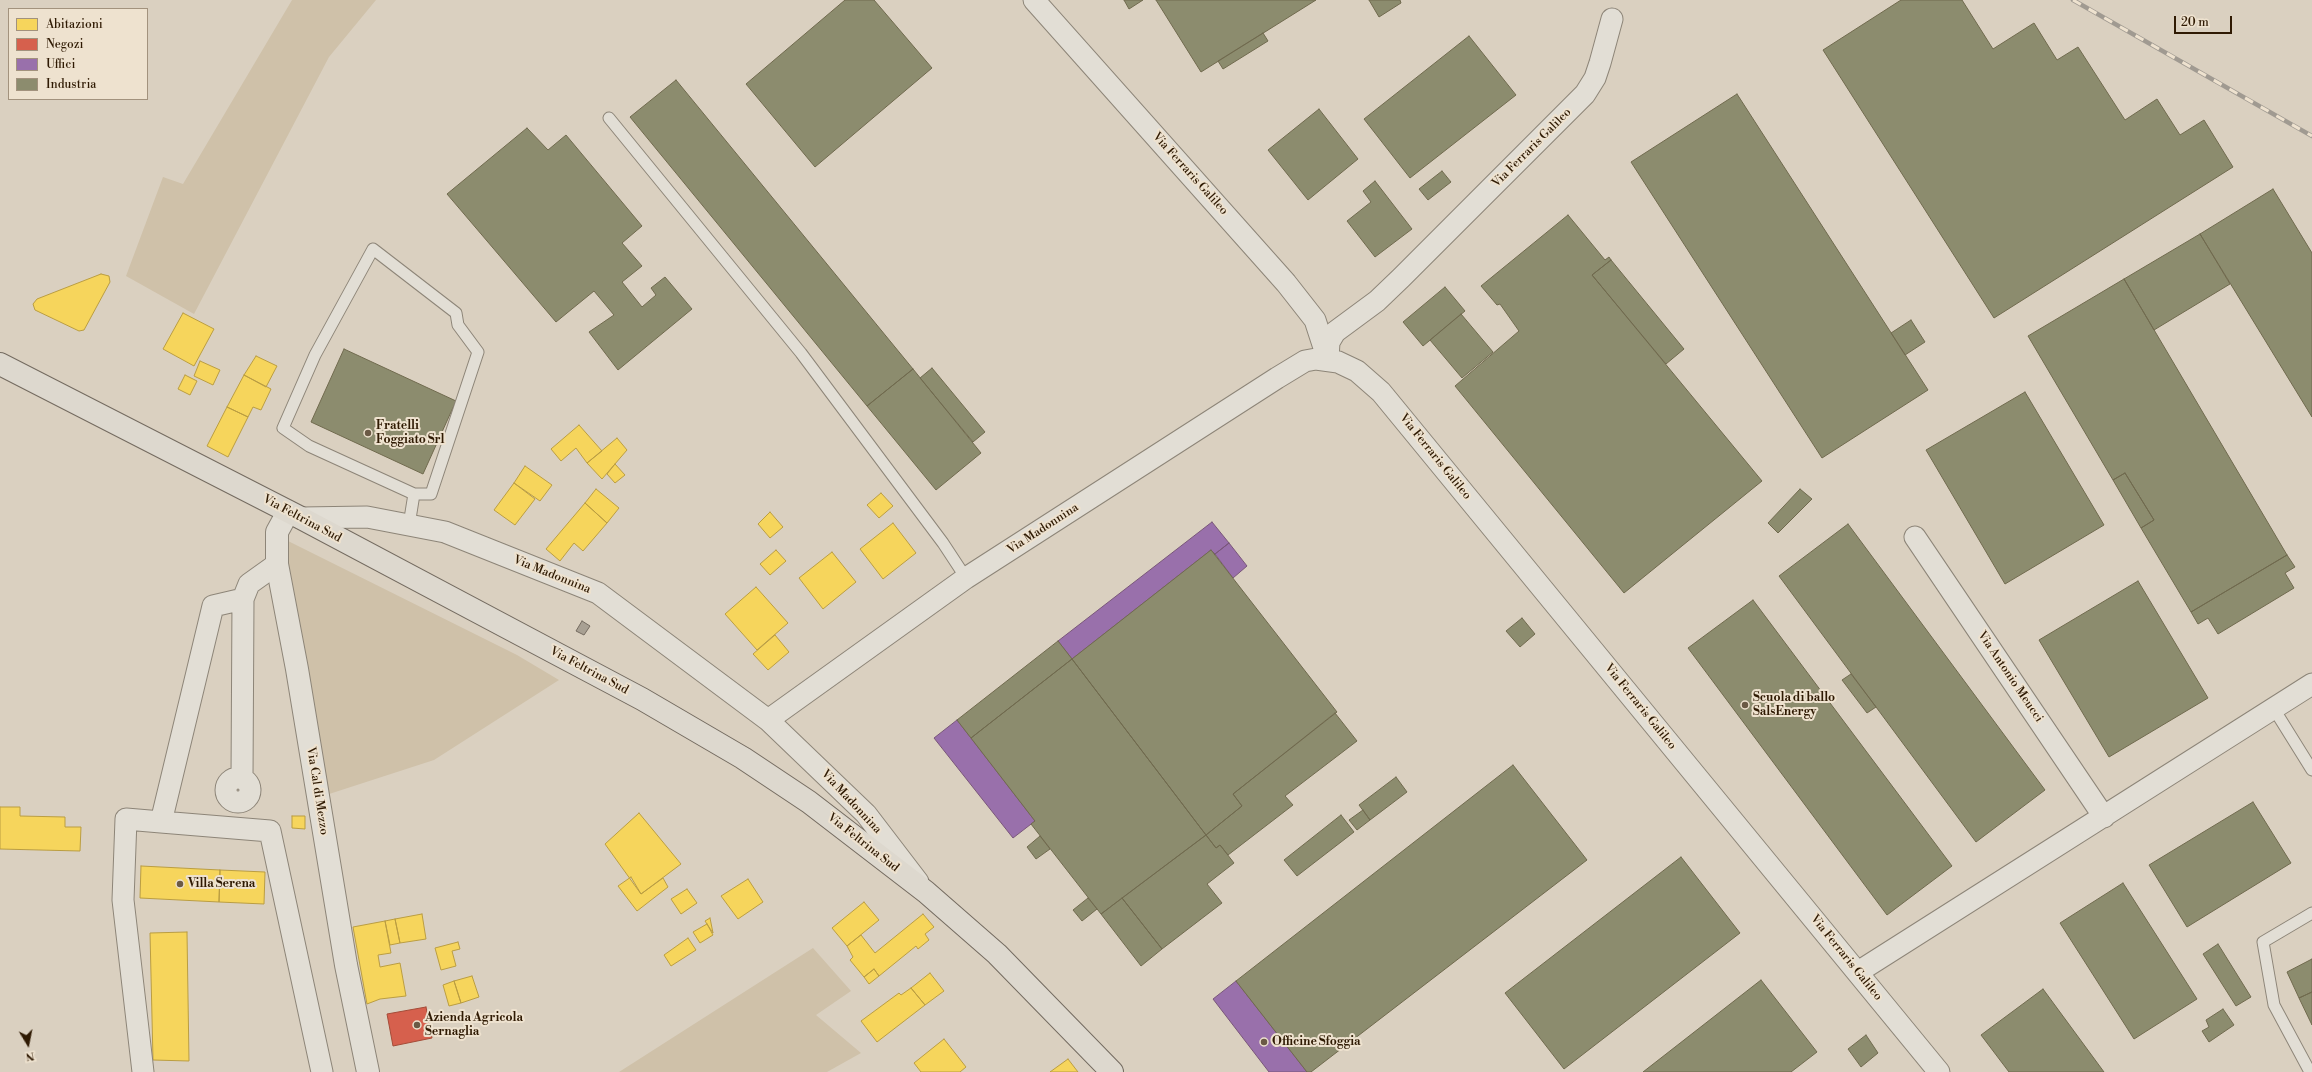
<!DOCTYPE html>
<html>
<head>
<meta charset="utf-8">
<style>
  body { margin:0 }
  #map { position:relative; width:2312px; height:1072px; overflow:hidden; background:#dad0c0; font-family:"Libre Bodoni",serif }
  canvas { display:block }
  .legend { position:absolute; left:8px; top:8px; width:140px; height:92px; box-sizing:border-box; background:#eee2cf; border:1px solid #a2927d; margin:0; padding:5px 7px; list-style:none; font-size:12px; color:#2f1a03 }
  .legend li { display:flex; align-items:center; gap:8px; height:20px }
  .legend b { width:20px; border:1px solid #a2927d }
  .north { position:absolute; left:8px; top:1024px; width:40px; height:40px; -webkit-text-stroke:3px #eee2cf; paint-order:stroke; rotate:170deg; font-size:11px; font-weight:700; line-height:16px; text-align:center; color:#2f1a03 }
  .north::after { content:''; display:block; margin:auto; width:14px; height:18px; background:#2f1a03; clip-path:polygon(50% 0,100% 100%,50% 72%,0 100%) }
  .scale { position:absolute; left:2174px; top:16px; width:58px; height:18px; box-sizing:border-box; border:2px solid #2f1a03; border-top:0; padding-left:5px; font-size:12px; line-height:14px; white-space:nowrap; color:#2f1a03; -webkit-text-stroke:3px #eee2cf; paint-order:stroke }
</style>
</head>
<body>
<div id="map">
<canvas width="2312" height="1072"></canvas>
<ul class="legend">
<li><b style="height:11px;background:#f6d55c"></b>Abitazioni</li>
<li><b style="height:11px;background:#d6604d"></b>Negozi</li>
<li><b style="height:11px;background:#9970ab"></b>Uffici</li>
<li><b style="height:11px;background:#8c8c6e"></b>Industria</li>
</ul>
<div class="north">N</div>
<div class="scale">20 m</div>
</div>
<script>
const ctx = document.querySelector('canvas').getContext('2d');
ctx.lineJoin = 'round';
function fill(path, color) {
  ctx.fillStyle = color;
  ctx.fill(path, 'evenodd');
}
function toPath(rows) {
  const path = new Path2D();
  for (const r of rows) {
    if (r.length === 3) {
      path.moveTo(r[0] + r[2], r[1]);
      path.arc(r[0], r[1], r[2], 0, 2 * Math.PI);
      continue;
    }
    path.moveTo(r[0], r[1]);
    for (let i = 2; i < r.length; i += 2) path.lineTo(r[i], r[i + 1]);
  }
  return path;
}
function stroke(path, color, width, dash) {
  ctx.strokeStyle = color;
  ctx.lineWidth = width;
  ctx.lineCap = dash ? 'butt' : 'round';
  ctx.setLineDash(dash || []);
  ctx.stroke(path);
}
function drawText(font, color, halo, rows, align = 'center') {
  ctx.font = font + ' "Libre Bodoni",serif';
  ctx.lineWidth = 4;
  ctx.setLineDash([]);
  ctx.textBaseline = 'middle';
  ctx.strokeStyle = halo;
  ctx.fillStyle = color;
  for (const [text, x, y, turn = 0] of rows) {
    ctx.save();
    ctx.translate(x, y);
    ctx.rotate((+turn || 0) * Math.PI / 180);
    ctx.textAlign = isNaN(turn) ? turn : align;
    if (halo) ctx.strokeText(text, 0, 0);
    ctx.fillText(text, 0, 0);
    ctx.restore();
  }
}
fill(toPath([
  [292,0,376,0,329,57,194,314,126,276,163,177,183,184],
  [276,535,517,655,559,680,434,760,323,796],
  [813,948,851,991,816,1015,861,1053,827,1072,619,1072]
]), '#cfc1a9');
const homes = toPath([
  [101,274,109,276,110,282,84,330,79,331,35,310,33,304,37,299,101,274],
  [183,313,214,329,194,366,163,349,183,313],
  [256,356,277,366,266,387,244,375,256,356],
  [200,361,220,370,213,385,194,376,200,361],
  [185,375,197,381,190,395,178,389,185,375],
  [244,375,271,389,261,410,253,407,248,417,227,407,244,375],
  [227,407,248,417,228,457,207,446,227,407],
  [579,425,602,451,587,463,576,448,561,461,551,449,579,425],
  [617,438,627,450,602,479,587,463,617,438],
  [615,464,625,475,615,483,607,474,615,464],
  [525,466,552,485,540,501,514,483,525,466],
  [514,483,535,499,515,525,494,510,514,483],
  [596,489,619,508,607,523,585,503,596,489],
  [881,493,893,506,879,518,867,505,881,493],
  [585,503,607,523,583,551,574,543,560,561,546,549,585,503],
  [770,512,783,527,770,538,758,524,770,512],
  [893,523,916,553,883,579,860,549,893,523],
  [776,550,786,561,770,575,760,564,776,550],
  [832,552,856,582,823,609,799,578,832,552],
  [756,587,788,623,757,650,725,614,756,587],
  [775,635,789,652,768,670,753,654,775,635],
  [0,807,20,807,20,816,65,817,65,827,81,827,80,851,0,849,0,807],
  [639,813,681,864,641,894,605,844,639,813],
  [292,816,305,816,305,829,292,828,292,816],
  [141,866,220,870,219,902,140,898,141,866],
  [220,870,265,872,264,904,219,902,220,870],
  [631,877,641,894,663,878,668,887,637,911,618,886,631,877],
  [748,879,763,902,738,919,721,896,748,879],
  [687,889,697,903,681,914,671,899,687,889],
  [864,902,879,920,847,946,832,928,864,902],
  [422,914,426,939,400,943,395,919,422,914],
  [923,914,934,927,925,934,929,940,918,949,916,946,879,976,874,969,864,977,850,960,853,957,847,946,861,935,875,953,923,914],
  [710,918,713,933,705,921,710,918],
  [395,919,400,943,390,945,385,921,395,919],
  [385,921,391,953,378,955,380,967,400,963,406,996,380,999,367,1004,353,927,385,921],
  [707,924,713,935,700,943,693,932,707,924],
  [187,932,189,1061,153,1060,150,933,187,932],
  [688,938,696,950,671,966,664,955,688,938],
  [458,942,460,949,452,951,456,966,441,970,435,948,458,942],
  [874,969,879,976,869,984,864,977,874,969],
  [930,973,944,991,925,1005,911,988,930,973],
  [472,976,479,997,461,1003,454,981,472,976],
  [454,981,461,1003,449,1006,443,985,454,981],
  [911,988,925,1005,877,1042,861,1021,899,993,901,995,911,988],
  [944,1039,966,1067,960,1072,921,1072,914,1063,944,1039],
  [1068,1059,1078,1072,1050,1072,1068,1059]
]);
fill(homes, '#f6d55c');
stroke(homes, '#ba9d41', 1);
const shops = toPath([
  [426,1007,432,1038,393,1046,387,1014,426,1007]
]);
fill(shops, '#d6604d');
stroke(shops, '#a44b37', 1);
const offices = toPath([
  [1212,522,1229,543,1215,554,1211,550,1072,659,1058,641,1212,522],
  [1229,543,1247,566,1233,578,1215,554,1229,543],
  [957,720,1035,821,1013,838,934,738,957,720],
  [1236,981,1307,1072,1269,1072,1213,999,1236,981]
]);
fill(offices, '#9970ab');
stroke(offices, '#795679', 1);
const industry = toPath([
  [845,0,874,0,932,68,815,167,746,84,845,0],
  [1124,0,1143,0,1129,9,1124,0],
  [1156,0,1316,0,1201,72,1156,0],
  [1369,0,1400,0,1401,3,1379,17,1369,0],
  [1901,0,1962,0,1993,49,2034,23,2057,60,2078,47,2125,120,2157,99,2180,135,2204,120,2233,167,1994,318,1823,50,1901,0],
  [1263,33,1268,41,1223,69,1218,61,1263,33],
  [1469,36,1516,95,1410,178,1364,119,1469,36],
  [676,80,913,369,867,406,630,117,676,80],
  [1737,94,1928,390,1822,458,1631,162,1737,94],
  [1319,109,1358,159,1308,200,1268,150,1319,109],
  [527,128,548,150,566,135,642,226,622,243,642,266,622,282,642,307,656,295,651,288,665,277,692,309,618,370,589,332,614,315,594,291,556,322,447,194,527,128],
  [1442,171,1451,182,1428,200,1419,189,1442,171],
  [1375,181,1412,229,1375,257,1347,221,1371,202,1363,191,1375,181],
  [2273,189,2312,253,2312,417,2200,234,2273,189],
  [1568,215,1605,260,1609,257,1611,260,1592,275,1762,481,1624,593,1455,386,1519,331,1500,304,1497,305,1481,286,1568,215],
  [2200,234,2230,284,2154,330,2124,279,2200,234],
  [1611,260,1684,349,1666,364,1592,275,1611,260],
  [2124,279,2287,555,2191,612,2141,528,2154,520,2125,473,2113,480,2028,336,2124,279],
  [1445,287,1465,311,1423,346,1403,322,1445,287],
  [1461,314,1493,352,1462,378,1430,340,1461,314],
  [1911,320,1925,342,1905,355,1891,333,1911,320],
  [344,349,456,401,423,474,311,422,344,349],
  [932,368,985,432,973,442,920,378,932,368],
  [913,369,981,453,936,490,867,406,913,369],
  [2025,392,2104,525,2005,584,1926,450,2025,392],
  [2125,473,2154,520,2141,528,2113,480,2125,473],
  [1800,489,1812,499,1778,533,1768,523,1800,489],
  [1848,524,2045,790,1976,842,1779,576,1848,524],
  [1211,550,1337,712,1233,794,1242,806,1206,835,1072,659,1211,550],
  [2287,555,2295,567,2285,573,2294,588,2218,634,2208,618,2198,624,2191,612,2287,555],
  [2138,581,2208,698,2109,757,2039,640,2138,581],
  [1753,600,1952,866,1887,915,1688,648,1753,600],
  [1522,618,1535,634,1520,647,1506,631,1522,618],
  [1058,641,1072,659,971,738,957,720,1058,641],
  [1072,659,1206,835,1101,914,1031,824,1035,821,971,738,1072,659],
  [1851,674,1876,707,1867,713,1842,680,1851,674],
  [1335,713,1357,741,1285,796,1293,805,1228,855,1220,845,1216,848,1206,835,1242,806,1233,794,1335,713],
  [1513,765,1587,860,1311,1072,1307,1072,1236,981,1513,765],
  [1396,777,1407,792,1370,820,1359,805,1396,777],
  [2253,802,2291,863,2187,927,2149,865,2253,802],
  [1363,810,1370,820,1357,830,1349,820,1363,810],
  [1341,815,1354,832,1297,876,1284,860,1341,815],
  [1206,835,1216,848,1220,845,1234,863,1207,884,1222,903,1162,949,1122,898,1206,835],
  [1040,836,1050,849,1036,859,1027,847,1040,836],
  [1681,857,1740,933,1564,1069,1505,993,1681,857],
  [2123,883,2197,999,2134,1039,2060,923,2123,883],
  [1088,898,1097,909,1082,921,1073,910,1088,898],
  [1122,898,1162,949,1141,966,1101,914,1122,898],
  [2218,944,2251,997,2236,1006,2203,954,2218,944],
  [2312,959,2312,992,2299,998,2287,972,2312,959],
  [1761,980,1817,1052,1791,1072,1643,1072,1761,980],
  [2043,989,2104,1072,2009,1072,1981,1035,2043,989],
  [2312,992,2312,1025,2299,998,2312,992],
  [2223,1009,2234,1025,2209,1042,2202,1031,2209,1027,2206,1020,2223,1009],
  [1866,1035,1878,1053,1861,1067,1848,1049,1866,1035]
]);
fill(industry, '#8c8c6e');
stroke(industry, '#706a4e', 1);
const building = toPath([
  [582,621,590,626,584,635,576,631,582,621]
]);
fill(building, '#a8a093');
stroke(building, '#746b60', 1);
const service = toPath([
  [609,118,801,353,943,543,966,578],
  [409,525,414,494,431,494,478,352,458,325,456,313,373,249,315,355,283,428,309,446,414,494],
  [2274,709,2312,770],
  [2310,1072,2274,1005,2263,942,2312,913]
]);
const minor = toPath([
  [1034,0,1286,283,1315,320,1328,360],
  [1328,359,1329,342,1335,332,1377,301,1401,278,1585,94,1595,78,1600,63,1612,19],
  [301,518,367,517,445,532,598,593,768,720,866,814,918,882],
  [1915,537,2104,817],
  [277,564,249,584,243,599,213,606,161,822,270,831,322,1072],
  [768,720,966,578,1277,378,1305,361,1316,359,1338,362,1357,371,1381,392,1939,1072],
  [238,790,12],
  [242,778,243,599],
  [1858,972,2312,684],
  [143,1072,123,900,126,819,161,822]
]);
const tertiary = toPath([
  [288,512,277,532,277,564,297,669,346,965,368,1072]
]);
const primary = toPath([
  [0,364,301,518,642,699,743,758,809,802,926,892,997,954,1112,1072]
]);
stroke(service, '#8d8578', 13);
stroke(minor, '#8d8578', 23);
stroke(tertiary, '#8d8578', 24);
stroke(primary, '#746b60', 24);
stroke(service, '#e2ded5', 11);
stroke(minor, '#e2ded5', 21);
stroke(tertiary, '#e2ded5', 22);
stroke(primary, '#ddd8ce', 22);
const rail = toPath([
  [2073,0,2312,136]
]);
stroke(rail, '#a09a91', 4.5);
stroke(rail, '#eee2cf', 3, [9]);
for (const [x, y, r, color] of [
  [368,433,4,"#6b5a45"],
  [1745,705,4,"#6b5a45"],
  [180,884,4,"#6b5a45"],
  [417,1025,4,"#6b5a45"],
  [1264,1042,4,"#6b5a45"]
]) {
  const dot = new Path2D();
  dot.arc(x, y, r, 0, 2 * Math.PI);
  ctx.fillStyle = color;
  ctx.fill(dot);
  stroke(dot, '#eee2cf', 1.5);
}
drawText('12px', '#2f1a03', '#eee2cf', [
  ["Via Ferraris Galileo",1532,148,-45],
  ["Via Ferraris Galileo",1190,174,48],
  ["Via Ferraris Galileo",1435,457,51],
  ["Via Feltrina Sud",302,519,28],
  ["Via Madonnina",1043,529,-33],
  ["Via Madonnina",552,575,22],
  ["Via Feltrina Sud",589,671,28],
  ["Via Antonio Meucci",2010,677,56],
  ["Via Ferraris Galileo",1640,707,51],
  ["Via Cal di Mezzo",317,791,81],
  ["Via Madonnina",851,802,47],
  ["Via Feltrina Sud",863,843,38],
  ["Via Ferraris Galileo",1846,958,51]
]);
drawText('bold 12px', '#2f1a03', '#eee2cf', [
  ["Fratelli",376,426],
  ["Foggiato Srl",376,440],
  ["Scuola di ballo",1753,698],
  ["SalsEnergy",1753,712],
  ["Villa Serena",188,884],
  ["Azienda Agricola",425,1018],
  ["Sernaglia",425,1032],
  ["Officine Sfoggia",1272,1042]
], 'left');
</script>
</body>
</html>
